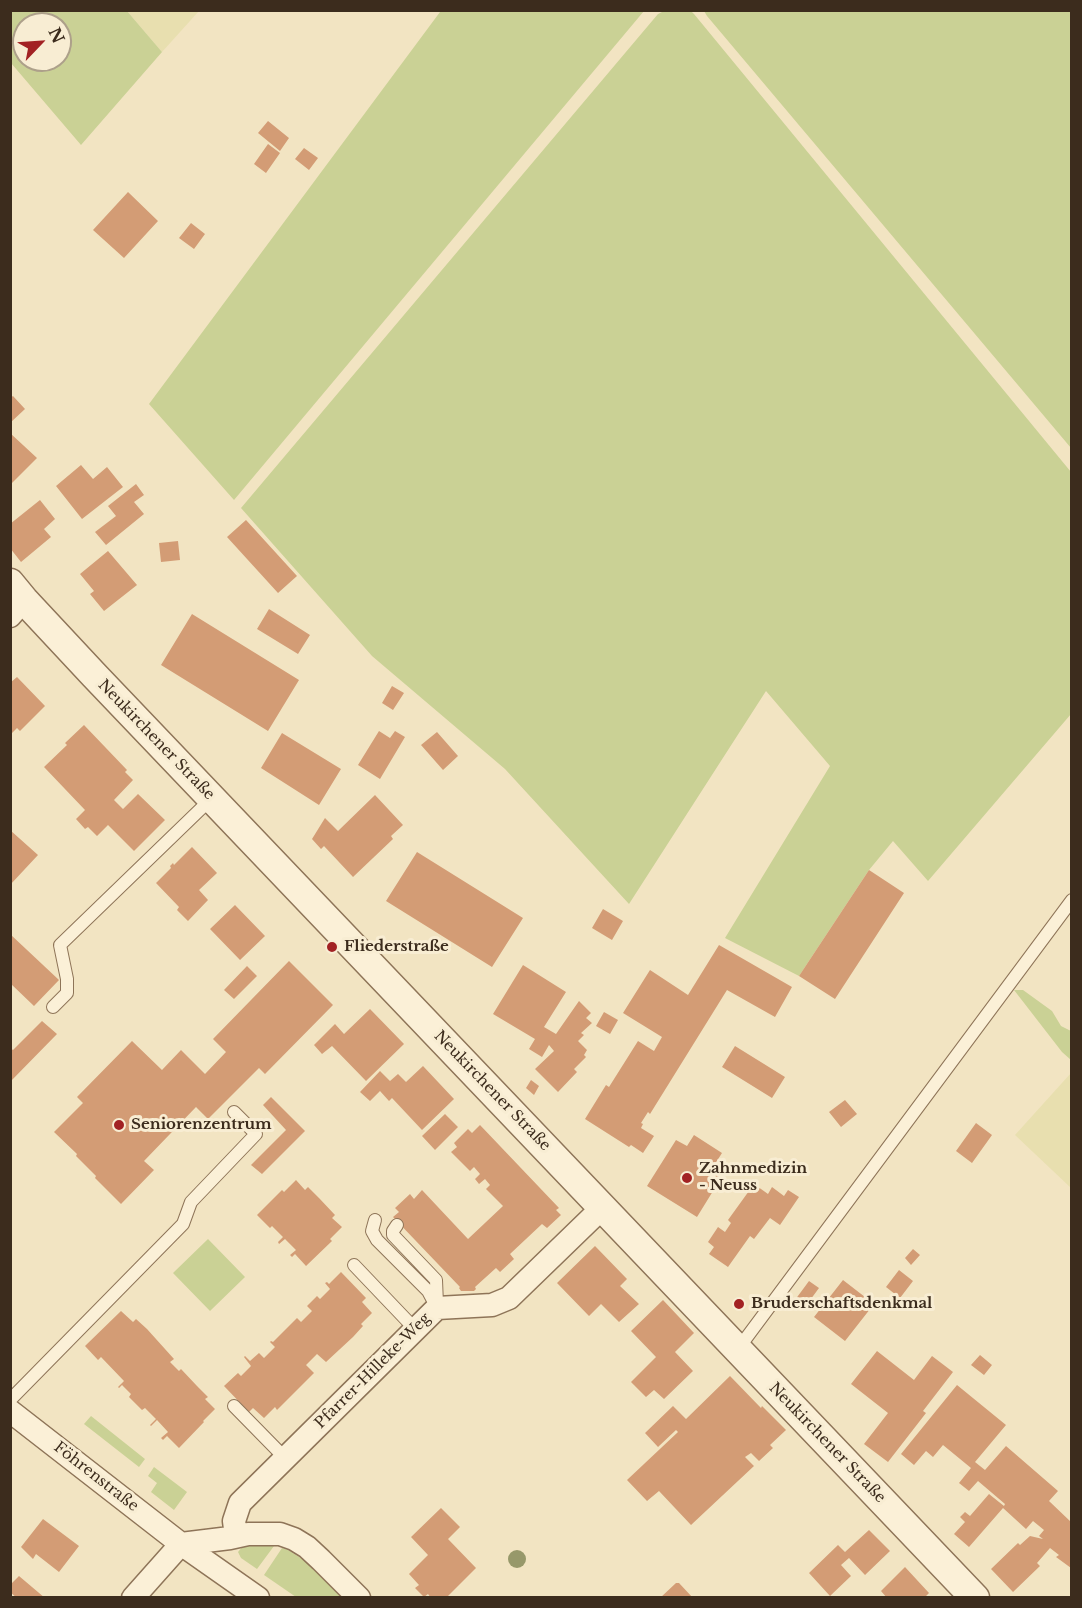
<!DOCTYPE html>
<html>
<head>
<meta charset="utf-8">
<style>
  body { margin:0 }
  #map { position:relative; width:1082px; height:1608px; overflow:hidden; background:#f2e4c2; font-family:"Libre Baskerville",serif }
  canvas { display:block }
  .frame { position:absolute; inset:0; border:12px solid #3c2c1d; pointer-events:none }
  .north { position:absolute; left:12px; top:12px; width:60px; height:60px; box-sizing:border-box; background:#f8edd3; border:2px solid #ada08a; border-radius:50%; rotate:65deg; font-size:16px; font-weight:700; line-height:24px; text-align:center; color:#3c2c1d }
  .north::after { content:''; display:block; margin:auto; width:21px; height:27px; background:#a22223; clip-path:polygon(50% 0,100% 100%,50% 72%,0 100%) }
</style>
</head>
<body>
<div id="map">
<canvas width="1082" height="1608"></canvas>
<div class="frame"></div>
<div class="north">N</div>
</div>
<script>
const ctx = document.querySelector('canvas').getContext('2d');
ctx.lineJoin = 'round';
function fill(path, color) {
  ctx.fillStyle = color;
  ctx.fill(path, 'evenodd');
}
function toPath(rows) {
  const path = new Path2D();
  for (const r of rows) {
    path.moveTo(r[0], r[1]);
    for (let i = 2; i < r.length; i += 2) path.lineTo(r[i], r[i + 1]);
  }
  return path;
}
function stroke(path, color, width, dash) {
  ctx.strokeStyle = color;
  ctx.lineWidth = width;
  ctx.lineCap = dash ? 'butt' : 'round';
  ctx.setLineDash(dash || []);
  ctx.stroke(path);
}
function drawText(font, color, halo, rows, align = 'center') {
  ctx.font = font + ' "Libre Baskerville",serif';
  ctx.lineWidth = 6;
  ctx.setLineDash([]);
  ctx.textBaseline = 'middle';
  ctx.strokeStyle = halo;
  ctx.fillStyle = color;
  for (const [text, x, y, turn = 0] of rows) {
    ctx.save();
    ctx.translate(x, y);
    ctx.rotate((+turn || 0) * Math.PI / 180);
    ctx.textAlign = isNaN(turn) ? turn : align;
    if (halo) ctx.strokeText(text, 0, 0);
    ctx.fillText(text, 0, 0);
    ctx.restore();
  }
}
fill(toPath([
  [127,11,199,11,162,52],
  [1071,1073,1071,1188,1015,1135]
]), '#e8dfaf');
fill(toPath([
  [10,11,127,11,162,52,81,145,11,63],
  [24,24,60,24,60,60,24,60],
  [439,11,644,11,234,500,149,404,440,12],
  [664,11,691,11,694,14,1071,472,1071,714,928,881,893,841,869,870,799,976,725,938,830,766,766,691,629,904,505,769,372,656,241,508,658,14],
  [704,11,1071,11,1071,448,707,16],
  [1014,990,1023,990,1052,1011,1061,1026,1071,1031,1071,1060,1062,1052],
  [208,1239,245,1277,210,1311,173,1273],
  [91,1416,145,1459,139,1467,84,1424],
  [154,1467,187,1492,174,1510,151,1492,157,1483,148,1476],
  [266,1544,274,1546,257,1569,241,1558,238,1552,243,1546],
  [282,1548,288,1550,310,1564,344,1597,296,1597,264,1575]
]), '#cad195');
fill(toPath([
  [268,121,289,138,280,151,258,133],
  [268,144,280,153,266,173,254,164],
  [304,148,318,158,309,170,295,159],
  [128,192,158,221,124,258,93,230],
  [191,223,205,234,194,249,179,238],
  [13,396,25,409,10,423,10,398],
  [10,433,37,458,10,485],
  [81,465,93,479,107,467,123,487,82,519,56,486],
  [136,484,144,495,134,502,144,514,106,545,95,532,116,516,108,506],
  [40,500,55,519,44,529,51,537,21,562,10,548,10,524],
  [246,520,297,576,278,593,227,537],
  [178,541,180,560,161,562,159,543],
  [108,551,137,585,104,611,90,594,94,591,80,574],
  [269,609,310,635,298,654,257,629],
  [192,614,299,680,268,731,161,665],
  [17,677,45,706,20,731,17,728,10,735,10,683],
  [392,686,404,693,393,710,382,703],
  [84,725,127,770,125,772,133,780,114,800,123,809,138,794,165,820,134,851,108,825,97,836,88,827,85,829,76,819,85,810,44,767,67,745,65,743],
  [379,731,390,738,395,731,405,737,380,779,358,765],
  [437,732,458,756,443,770,421,745],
  [282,733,341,769,319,805,261,768],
  [375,795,403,825,391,836,393,839,353,877,324,846,321,849,312,839,325,818,338,831],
  [10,830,38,855,10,885],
  [192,847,217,873,199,890,208,900,188,921,177,910,179,907,156,883,171,868,170,866,173,863,174,865],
  [417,852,523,918,492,967,386,901],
  [869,870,904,893,835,999,799,976],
  [235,905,265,936,240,960,210,929],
  [603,909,623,921,612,940,592,928],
  [10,934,59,980,34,1006,10,983],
  [719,945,792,987,775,1017,727,990,650,1114,648,1112,641,1123,643,1124,641,1128,654,1136,643,1153,631,1145,629,1147,585,1119,606,1085,609,1087,638,1041,654,1051,662,1037,623,1013,650,970,688,995],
  [289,961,333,1005,265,1074,259,1068,208,1119,196,1107,144,1161,154,1170,121,1204,95,1178,96,1176,76,1156,77,1154,54,1132,83,1103,77,1097,132,1041,162,1070,181,1050,205,1074,226,1052,213,1039],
  [523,965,566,992,544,1027,556,1034,579,1001,591,1013,586,1018,592,1023,581,1033,584,1035,578,1041,587,1050,584,1055,586,1057,574,1069,577,1072,558,1092,535,1069,554,1051,549,1045,542,1057,529,1049,535,1039,493,1014],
  [247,966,257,976,234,999,224,990],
  [370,1009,404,1044,366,1081,332,1046,322,1054,314,1045,335,1024,344,1034],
  [604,1012,618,1020,610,1034,596,1026],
  [42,1021,57,1034,10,1082,10,1048,13,1050],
  [735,1046,785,1077,772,1098,722,1067],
  [423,1066,454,1099,422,1130,392,1098,389,1101,380,1091,370,1101,360,1092,380,1071,390,1081,398,1074,406,1082],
  [531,1080,539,1086,534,1095,526,1088],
  [271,1097,305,1131,262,1174,251,1165,286,1130,263,1105],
  [845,1100,857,1114,841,1127,829,1112],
  [445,1114,458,1127,435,1150,422,1136],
  [976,1123,992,1135,972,1163,956,1151],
  [480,1125,559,1208,556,1210,561,1215,547,1228,542,1224,510,1254,514,1259,500,1272,496,1268,475,1287,476,1289,474,1291,461,1291,459,1288,460,1287,393,1217,399,1212,395,1208,410,1194,414,1199,422,1190,468,1239,503,1206,486,1189,490,1185,485,1179,479,1184,475,1179,480,1174,474,1167,470,1171,451,1152,457,1147,454,1143,468,1129,472,1133],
  [694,1135,722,1153,715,1164,726,1170,697,1217,647,1186,676,1140,687,1146],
  [296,1180,305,1190,308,1187,319,1198,335,1215,332,1218,342,1227,330,1239,332,1241,306,1266,295,1254,292,1257,290,1255,296,1250,285,1239,279,1244,278,1242,283,1237,272,1226,270,1228,257,1215,282,1190,284,1192],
  [754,1184,768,1194,772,1187,784,1196,788,1190,799,1197,780,1225,770,1218,754,1239,750,1236,728,1267,709,1254,714,1247,708,1242,718,1227,725,1232,731,1223,728,1220],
  [595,1246,627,1279,620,1286,639,1304,619,1322,601,1304,589,1316,557,1283],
  [913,1249,920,1255,911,1265,905,1258],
  [899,1270,913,1281,900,1298,886,1287],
  [341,1272,366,1298,362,1302,372,1313,361,1324,363,1326,353,1337,326,1362,317,1354,306,1365,314,1373,277,1410,275,1407,264,1418,253,1408,249,1412,224,1386,238,1373,241,1376,251,1366,244,1357,245,1356,250,1361,259,1353,264,1358,275,1347,270,1342,271,1341,273,1342,297,1318,301,1322,312,1311,307,1306,317,1296,320,1299,330,1289,325,1283,327,1282,329,1284],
  [843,1280,874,1304,845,1341,814,1317],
  [809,1281,819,1288,805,1307,795,1300],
  [663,1300,694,1333,675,1352,693,1371,664,1399,654,1390,646,1397,631,1382,656,1357,631,1331],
  [121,1311,133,1322,136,1319,147,1329,174,1359,170,1362,179,1371,181,1369,197,1386,208,1397,205,1399,215,1409,203,1421,204,1422,179,1448,167,1436,163,1440,161,1438,168,1432,157,1420,151,1426,150,1425,156,1419,145,1408,142,1410,129,1397,131,1394,122,1385,119,1388,118,1387,124,1381,101,1357,98,1360,85,1346],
  [877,1351,914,1380,932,1356,953,1372,923,1411,926,1413,888,1462,864,1444,888,1413,851,1384],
  [980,1355,992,1365,984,1375,971,1365],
  [730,1376,761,1408,762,1406,786,1430,770,1445,773,1448,759,1461,751,1453,745,1457,754,1466,691,1525,659,1491,647,1501,627,1480,678,1432,676,1430,658,1447,645,1433,673,1406,686,1419],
  [957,1385,1006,1425,975,1462,985,1470,1006,1446,1058,1491,1049,1501,1071,1522,1071,1568,1056,1557,1059,1555,1050,1548,1037,1563,1040,1566,1013,1592,991,1569,1018,1543,1020,1545,1030,1536,1043,1539,1039,1536,1044,1530,1033,1521,1026,1529,1003,1508,969,1547,954,1534,965,1522,960,1517,965,1512,970,1516,989,1494,1004,1506,1005,1504,978,1481,969,1491,959,1483,971,1468,943,1445,933,1457,926,1451,914,1465,901,1454],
  [441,1508,460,1527,448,1539,476,1568,446,1598,431,1598,428,1594,424,1597,415,1588,419,1585,409,1574,428,1555,411,1537],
  [43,1519,79,1546,59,1572,36,1554,33,1559,21,1547],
  [869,1530,890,1551,865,1575,849,1558,841,1565,851,1576,830,1596,809,1573,838,1545,845,1552],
  [905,1567,929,1593,924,1598,887,1598,881,1591],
  [19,1576,45,1598,17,1598,10,1592,10,1585],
  [676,1583,679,1583,693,1598,660,1598]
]), '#d39c75');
const service = toPath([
  [53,1007,67,993,67,979,60,945,212,798],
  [375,1220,372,1231,377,1240,428,1291,437,1308],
  [397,1225,393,1231,393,1235,436,1280,437,1304],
  [354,1265,415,1329],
  [738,1349,1072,900],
  [10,1400,183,1224,191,1202,256,1134,234,1112],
  [234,1406,285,1458]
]);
const minor = toPath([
  [10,616,24,600],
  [10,1411,181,1544,258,1598],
  [236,1536,234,1521,240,1503,437,1308,492,1305,509,1298,603,1207],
  [181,1544,230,1538,248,1534,280,1534,294,1539,307,1547,321,1560,359,1598],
  [133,1598,181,1544]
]);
const tertiary = toPath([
  [10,583,24,600,94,675,975,1598]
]);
stroke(service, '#8e7458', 14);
stroke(minor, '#8e7458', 25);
stroke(tertiary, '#8e7458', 31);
stroke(service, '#fbf0d7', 12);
stroke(minor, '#fbf0d7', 22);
stroke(tertiary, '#fbf0d7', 28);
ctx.fillStyle = '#97986a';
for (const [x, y] of [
  [517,1559]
]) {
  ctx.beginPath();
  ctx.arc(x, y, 9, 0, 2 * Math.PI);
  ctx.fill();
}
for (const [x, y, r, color] of [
  [332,947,6,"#a22223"],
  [119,1125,6,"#a22223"],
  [687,1178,6,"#a22223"],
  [739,1304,6,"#a22223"]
]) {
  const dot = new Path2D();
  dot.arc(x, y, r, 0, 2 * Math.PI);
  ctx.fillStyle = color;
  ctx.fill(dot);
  stroke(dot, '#f8edd3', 2);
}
drawText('15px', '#3c2c1d', '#f8edd3', [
  ["Neukirchener Straße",156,740,46],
  ["Neukirchener Straße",492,1091,46],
  ["Pfarrer-Hilleke-Weg",373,1371,-45],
  ["Neukirchener Straße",827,1443,46],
  ["Föhrenstraße",96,1477,38]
]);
drawText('bold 15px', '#3c2c1d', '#f8edd3', [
  ["Fliederstraße",344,947],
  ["Seniorenzentrum",131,1125],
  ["Zahnmedizin",699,1169],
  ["- Neuss",699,1186],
  ["Bruderschaftsdenkmal",751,1304]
], 'left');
</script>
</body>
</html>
